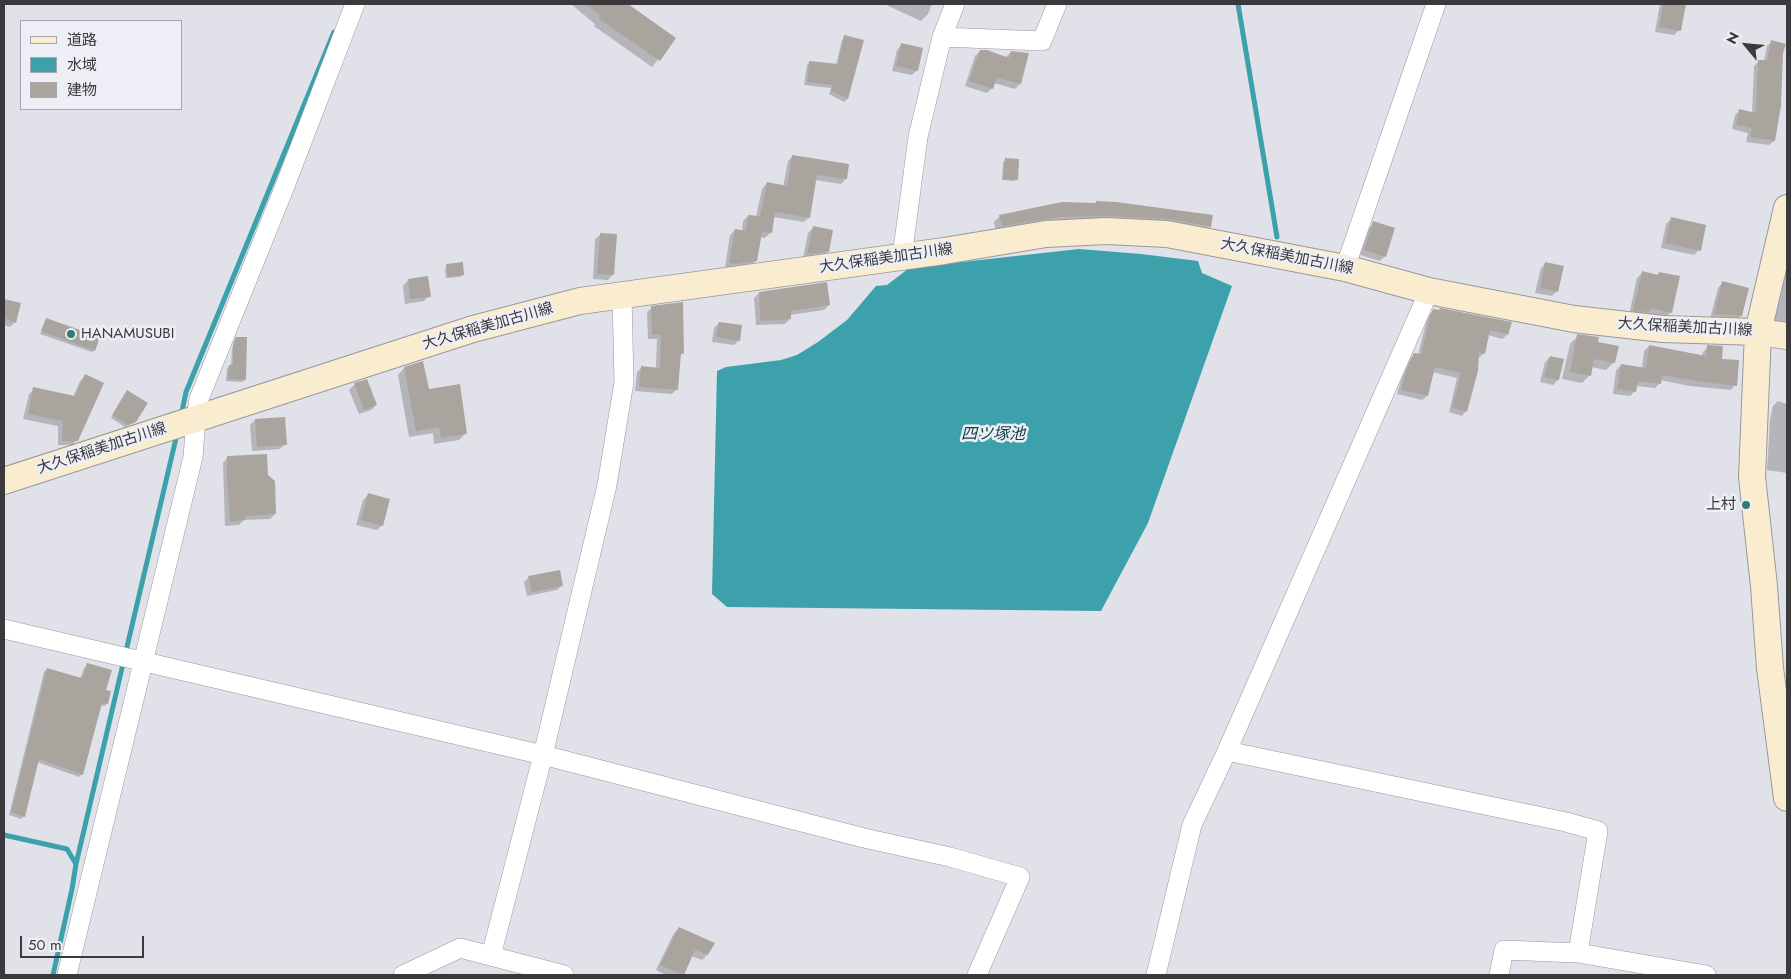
<!DOCTYPE html>
<html>
<head>
<meta charset="utf-8">
<style>
  body { margin:0 }
  #map { position:relative; width:1791px; height:979px; overflow:hidden; background:#e1e2e9; font-family:Jost,"Noto Sans JP",sans-serif }
  canvas { display:block }
  .frame { position:absolute; inset:0; border:5px solid #3a3a3d; pointer-events:none }
  .legend { position:absolute; left:20px; top:20px; width:162px; height:90px; box-sizing:border-box; background:#eeeff6; border:1px solid #a6a7ac; margin:0; padding:6px 9px; list-style:none; font-size:15px; color:#3a3a3d }
  .legend li { display:flex; align-items:center; gap:10px; height:25px }
  .legend b { width:25px; border:1px solid #a6a7ac }
  .north { position:absolute; left:1721px; top:20px; width:50px; height:50px; -webkit-text-stroke:4px #eeeff6; paint-order:stroke; rotate:298deg; font-size:14px; font-weight:700; line-height:20px; text-align:center; color:#3a3a3d }
  .north::after { content:''; display:block; margin:auto; width:18px; height:22px; background:#3a3a3d; clip-path:polygon(50% 0,100% 100%,50% 72%,0 100%) }
  .scale { position:absolute; left:20px; top:936px; width:124px; height:22px; box-sizing:border-box; border:2px solid #3a3a3d; border-top:0; padding-left:6px; font-size:15px; line-height:18px; white-space:nowrap; color:#3a3a3d; -webkit-text-stroke:4px #eeeff6; paint-order:stroke }
</style>
</head>
<body>
<div id="map">
<canvas width="1791" height="979"></canvas>
<div class="frame"></div>
<ul class="legend">
<li><b style="height:6px;background:#faedcf"></b>道路</li>
<li><b style="height:14px;background:#3da1ab"></b>水域</li>
<li><b style="height:14px;background:#a9a49e"></b>建物</li>
</ul>
<div class="north">N</div>
<div class="scale">50 m</div>
</div>
<script>
const ctx = document.querySelector('canvas').getContext('2d');
ctx.lineJoin = 'round';
function fill(path, color) {
  ctx.fillStyle = color;
  ctx.fill(path, 'evenodd');
}
function toPath(rows) {
  const path = new Path2D();
  for (const r of rows) {
    path.moveTo(r[0], r[1]);
    for (let i = 2; i < r.length; i += 2) path.lineTo(r[i], r[i + 1]);
  }
  return path;
}
function stroke(path, color, width, dash) {
  ctx.strokeStyle = color;
  ctx.lineWidth = width;
  ctx.lineCap = dash ? 'butt' : 'round';
  ctx.setLineDash(dash || []);
  ctx.stroke(path);
}
function drawText(font, color, halo, rows, align = 'center') {
  ctx.font = font + ' Jost,"Noto Sans JP",sans-serif';
  ctx.lineWidth = 5;
  ctx.setLineDash([]);
  ctx.textBaseline = 'middle';
  ctx.strokeStyle = halo;
  ctx.fillStyle = color;
  for (const [text, x, y, turn = 0] of rows) {
    ctx.save();
    ctx.translate(x, y);
    ctx.rotate((+turn || 0) * Math.PI / 180);
    ctx.textAlign = isNaN(turn) ? turn : align;
    if (halo) ctx.strokeText(text, 0, 0);
    ctx.fillText(text, 0, 0);
    ctx.restore();
  }
}
fill(toPath([
  [1079,249,1141,254,1198,261,1202,273,1232,286,1148,523,1101,611,727,607,712,594,717,371,726,367,781,360,797,355,818,342,847,320,876,286,887,285,908,269,935,265]
]), '#3da1ab');
fill(toPath([
  [571,4,626,4,674,38,652,67,594,26,595,24],
  [884,4,932,4,928,14,921,21],
  [1660,4,1684,4,1679,30,1674,35,1655,32],
  [845,37,863,41,847,99,844,102,829,94,831,88,804,85,807,65,810,62,836,65,842,40],
  [1772,42,1782,53,1774,141,1769,145,1746,142,1748,133,1732,129,1735,115,1739,111,1752,113,1754,66,1759,61,1764,61,1767,46],
  [902,44,917,70,912,75,892,71,897,50],
  [980,51,1005,58,1011,52,1020,84,1015,89,994,83,992,88,987,93,965,86,975,56],
  [793,156,846,179,841,184,815,180,809,217,804,222,773,217,770,233,765,238,760,237,756,261,751,266,725,268,730,235,735,230,742,231,743,221,748,216,756,217,762,189,767,183,783,187,788,161],
  [1005,160,1017,179,1014,181,1002,180,1003,162],
  [1095,204,1210,227,1204,233,996,232,994,222,1000,216],
  [1671,219,1699,250,1694,255,1661,248,1666,224],
  [1374,223,1385,256,1380,261,1360,255,1369,228],
  [813,228,828,251,822,256,803,258,808,233],
  [601,234,613,274,608,280,593,279,595,239],
  [1787,260,1787,330,1769,327],
  [1546,263,1557,291,1552,296,1535,293,1541,268],
  [447,266,463,275,460,277,446,278,445,268],
  [1642,273,1656,276,1659,273,1671,312,1666,317,1647,313,1643,317,1629,315,1637,278],
  [408,280,429,296,424,301,405,304,403,286],
  [1723,282,1741,316,1736,321,1710,319,1718,288],
  [759,293,829,305,824,310,790,315,790,319,785,324,756,325,754,298],
  [4,300,20,304,15,322,10,327,4,325],
  [652,308,683,353,679,357,676,390,672,394,635,391,637,372,642,367,656,369,657,339,648,339,647,312],
  [1434,310,1507,335,1502,339,1488,335,1484,353,1479,358,1478,357,1466,411,1462,416,1449,412,1457,378,1432,372,1427,396,1422,400,1397,394,1401,380,1410,359,1414,354,1418,355,1426,323,1429,315],
  [47,320,94,350,92,352,40,334],
  [719,323,739,340,734,345,712,342,714,328],
  [1578,336,1597,343,1614,362,1606,370,1591,367,1590,375,1582,383,1562,379,1570,344],
  [237,338,245,380,242,382,226,381,227,368,231,366,232,348],
  [1649,346,1702,356,1703,352,1708,347,1721,360,1735,385,1731,390,1690,386,1660,380,1660,383,1655,388,1636,386,1635,391,1630,396,1613,394,1616,370,1621,365,1642,368,1644,351],
  [1550,357,1558,380,1553,385,1540,382,1545,362],
  [404,368,428,390,466,433,459,440,434,444,433,433,409,437,398,375],
  [85,376,77,440,72,445,58,445,58,426,23,419,29,394,34,389,73,397,80,381],
  [366,381,376,405,371,410,359,414,349,390,354,385],
  [125,394,135,422,125,427,111,418],
  [1778,401,1787,404,1787,473,1767,470,1770,420,1773,406],
  [255,420,285,444,280,449,252,451,250,425],
  [228,457,267,475,275,514,270,519,244,520,239,525,225,526,223,463],
  [368,495,382,525,377,530,356,525,363,500],
  [529,577,562,585,557,590,527,596,524,582],
  [87,665,104,691,107,704,104,706,100,705,82,774,79,777,37,762,24,816,21,819,9,815,44,672,47,669,80,679,84,668],
  [679,928,707,955,702,960,691,956,682,975,666,975,656,970,674,933]
]), '#0003');
stroke(toPath([
  [1238,4,1277,237],
  [181,416,186,392,334,32],
  [4,835,67,849,76,864,72,889,53,975],
  [76,864,177,434]
]), '#3da1ab', 5);
fill(toPath([
  [586,4,628,4,676,38,660,61,599,19,601,16],
  [1663,4,1686,4,1681,31,1659,27],
  [844,35,864,40,848,99,831,91,833,85,807,82,809,61,838,64],
  [1771,40,1786,44,1783,53,1781,106,1775,141,1750,137,1752,128,1736,125,1739,109,1756,113,1758,60,1767,60],
  [901,43,923,48,918,71,896,66],
  [980,50,987,50,1009,58,1011,51,1029,53,1021,84,997,78,993,89,969,81],
  [792,155,849,164,847,179,817,175,810,218,775,212,772,233,762,232,757,261,736,264,729,263,735,229,746,231,748,215,760,216,767,182,787,186],
  [1005,158,1019,159,1018,180,1003,179],
  [1096,201,1116,202,1213,215,1211,227,1168,219,1107,216,1061,217,1002,226,999,215,1062,202,1096,203],
  [1671,217,1706,225,1701,251,1665,243],
  [1373,221,1395,228,1386,257,1364,250],
  [813,226,833,230,829,252,807,254],
  [600,233,617,234,614,275,597,274],
  [463,262,464,275,448,277,446,264],
  [1545,262,1564,266,1558,292,1540,288],
  [1642,271,1658,275,1659,272,1680,276,1672,313,1651,308,1650,312,1633,311],
  [428,276,431,297,410,299,408,279],
  [1722,281,1749,288,1742,316,1714,314],
  [827,282,830,305,791,311,791,319,760,321,759,292],
  [4,299,21,303,16,323,4,318],
  [683,302,684,354,681,353,678,390,639,387,641,366,660,368,661,335,652,335,651,306],
  [1440,308,1512,322,1508,335,1490,330,1485,354,1479,352,1478,371,1467,412,1452,408,1461,373,1435,367,1428,396,1401,390,1405,374,1414,353,1421,354,1430,317,1433,309,1439,310],
  [46,318,100,337,95,351,41,331],
  [719,322,742,325,740,341,716,337],
  [1577,334,1599,337,1598,342,1619,346,1615,363,1594,359,1591,376,1570,372],
  [236,337,247,337,246,380,228,379,229,365,233,365,233,344],
  [1649,345,1706,356,1707,345,1723,346,1722,359,1739,360,1737,386,1696,381,1662,375,1661,384,1638,381,1636,392,1617,389,1621,364,1646,368],
  [1550,356,1564,359,1559,380,1544,377],
  [423,361,429,389,460,384,467,434,441,438,439,427,416,431,404,367],
  [85,374,104,383,78,441,62,441,63,421,28,414,33,387,75,396],
  [367,379,377,405,364,410,354,383],
  [127,390,148,403,136,422,128,425,112,415],
  [285,417,287,445,257,447,255,419],
  [267,454,268,475,275,481,276,514,245,516,245,520,230,522,227,482,227,456],
  [368,493,390,499,383,526,361,520],
  [560,570,563,586,532,592,528,576],
  [87,663,112,670,106,690,111,691,108,704,102,703,83,775,39,759,25,817,11,812,47,668,81,678,81,676,83,677],
  [679,927,715,943,708,955,695,950,684,975,660,965]
]), '#a9a49e');
const street = toPath([
  [942,37,1042,41,1057,4],
  [902,257,918,137,942,37,955,4],
  [1345,268,1436,4],
  [4,629,543,755,864,838,950,857,1020,877,977,975],
  [1227,751,1566,822,1598,831,1578,953],
  [491,956,543,755,607,485,624,382,622,296],
  [67,975,193,457,196,419,199,399,285,186,355,4],
  [403,975,460,948,564,975],
  [1156,975,1192,825,1227,751,1429,291],
  [1499,975,1504,950,1578,953,1706,975]
]);
const secondary = toPath([
  [1787,208,1758,332,1752,477,1764,586,1770,668,1787,798],
  [4,481,473,329,580,301,944,251,1046,234,1106,231,1167,234,1345,268,1429,291,1574,319,1663,329,1758,332,1787,336]
]);
stroke(street, '#97989f', 20);
stroke(secondary, '#97989f', 28);
stroke(street, '#fff', 19);
stroke(secondary, '#faedcf', 26);
for (const [x, y, r, color] of [
  [71,334,5,"#347b75"],
  [1746,505,5,"#347b75"]
]) {
  const dot = new Path2D();
  dot.arc(x, y, r, 0, 2 * Math.PI);
  ctx.fillStyle = color;
  ctx.fill(dot);
  stroke(dot, '#eeeff6', 2);
}
drawText('15px', '#3a3a3d', '#eeeff6', [
  ["大久保稲美加古川線",1287,257,11],
  ["大久保稲美加古川線",886,259,-8],
  ["大久保稲美加古川線",488,327,-16],
  ["大久保稲美加古川線",1685,328,3],
  ["大久保稲美加古川線",102,449,-18]
]);
drawText('15px', '#3a3a3d', '#eeeff6', [
  ["HANAMUSUBI",81,334],
  ["上村",1736,505,"right"]
], 'left');
drawText('italic 16px', '#0e3d41', '#eeeff6', [
  ["四ツ塚池",993,435]
]);
</script>
</body>
</html>
